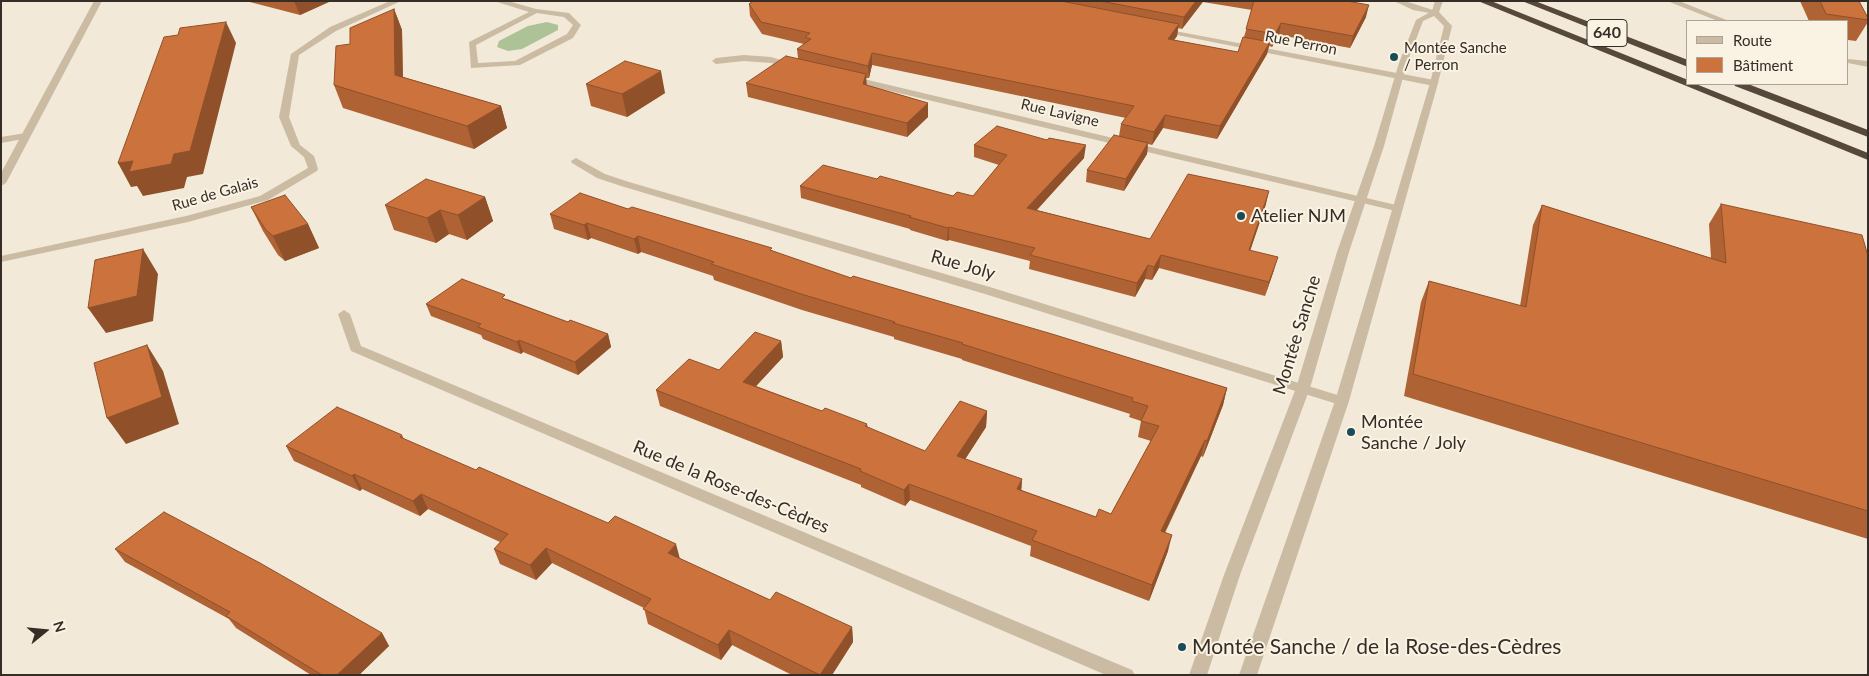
<!DOCTYPE html>
<html>
<head>
<meta charset="utf-8">
<style>
  body { margin:0 }
  #map { position:relative; width:1869px; height:676px; overflow:hidden; background:#f2e9d8; font-family:Lato,sans-serif }
  canvas { display:block }
  .frame { position:absolute; inset:0; border:2px solid #352d26; pointer-events:none }
  .legend { position:absolute; left:1686px; top:20px; width:162px; height:65px; box-sizing:border-box; background:#faf3e4; border:1px solid #aba498; margin:0; padding:6px 9px; list-style:none; font-size:15px; color:#352d26 }
  .legend li { display:flex; align-items:center; gap:10px; height:25px }
  .legend b { width:25px; border:1px solid #aba498 }
  .north { position:absolute; left:20px; top:606px; width:50px; height:50px; -webkit-text-stroke:4px #faf3e4; paint-order:stroke; rotate:73deg; font-size:14px; font-weight:700; line-height:20px; text-align:center; color:#352d26 }
  .north::after { content:''; display:block; margin:auto; width:18px; height:22px; background:#352d26; clip-path:polygon(50% 0,100% 100%,50% 72%,0 100%) }
</style>
</head>
<body>
<div id="map">
<canvas width="1869" height="676"></canvas>
<div class="frame"></div>
<ul class="legend">
<li><b style="height:6px;background:#cbbba3"></b>Route</li>
<li><b style="height:14px;background:#cc723c"></b>Bâtiment</li>
</ul>
<div class="north">N</div>
</div>
<script>
const ctx = document.querySelector('canvas').getContext('2d');
ctx.lineJoin = 'round';
function fill(path, color) {
  ctx.fillStyle = color;
  ctx.fill(path, 'evenodd');
}
function toPath(rows) {
  const path = new Path2D();
  for (const r of rows) {
    path.moveTo(r[0], r[1]);
    for (let i = 2; i < r.length; i += 2) path.lineTo(r[i], r[i + 1]);
  }
  return path;
}
function stroke(path, color, width, dash) {
  ctx.strokeStyle = color;
  ctx.lineWidth = width;
  ctx.lineCap = dash ? 'butt' : 'round';
  ctx.setLineDash(dash || []);
  ctx.stroke(path);
}
function drawText(font, color, halo, rows, align = 'center') {
  ctx.font = font + ' Lato,sans-serif';
  ctx.lineWidth = 4;
  ctx.setLineDash([]);
  ctx.textBaseline = 'middle';
  ctx.strokeStyle = halo;
  ctx.fillStyle = color;
  for (const [text, x, y, turn = 0] of rows) {
    ctx.save();
    ctx.translate(x, y);
    ctx.rotate((+turn || 0) * Math.PI / 180);
    ctx.textAlign = isNaN(turn) ? turn : align;
    if (halo) ctx.strokeText(text, 0, 0);
    ctx.fillText(text, 0, 0);
    ctx.restore();
  }
}
fill(toPath([
  [547,22,558,25,558,30,522,49,508,51,497,47,499,41,528,26]
]), '#aec297');
fill(toPath([
  [390,1,401,1,336,31,299,55,289,117,300,145,314,156,318,169,317,171,268,200,188,222,1,262,1,256,186,216,260,196,308,168,304,157,291,146,279,117,291,54,330,27,390,1],
  [494,1,508,1,536,9,569,13,581,25,573,38,520,65,471,68,469,42,529,12,494,1],
  [537,13,564,17,573,25,567,34,515,61,478,63,476,45,537,13],
  [1394,1,1405,1,1439,12,1435,14,1413,10,1394,1],
  [1667,1,1679,1,1729,21,1718,21,1667,1],
  [1159,28,1434,80,1438,83,1434,86,1162,32,1158,30,1159,28],
  [744,55,771,57,797,65,793,68,771,63,744,61,716,64,712,61,716,58,744,55],
  [1848,59,1868,61,1868,67,1848,63,1848,59],
  [851,76,1396,205,1401,208,1396,211,848,81,848,77,851,76],
  [26,133,29,134,29,138,1,143,1,137,26,133],
  [576,158,605,174,629,182,993,288,1347,398,1349,401,1347,404,1337,404,985,294,621,186,597,178,572,163,571,161,576,158],
  [344,310,350,314,361,346,1132,670,1135,675,1106,675,351,351,338,314,344,310]
]), '#cbbba3');
fill(toPath([
  [94,1,102,1,6,183,1,186,1,173,94,1],
  [1435,1,1443,1,1439,12,1452,26,1438,83,1349,401,1257,675,1239,675,1335,401,1430,83,1444,26,1434,16,1423,21,1407,63,1384,146,1349,252,1310,388,1240,575,1207,675,1189,675,1224,575,1296,388,1337,252,1374,146,1399,63,1416,20,1432,11,1435,1]
]), '#cbbba3');
fill(toPath([
  [1478,1,1491,1,1688,80,1688,84,1696,84,1868,153,1868,160,1478,1],
  [1522,1,1535,1,1688,60,1688,67,1522,1],
  [1734,84,1748,84,1868,130,1868,137,1735,86,1734,84]
]), '#57483c');
fill(toPath([
  [246,1,331,1,300,15],
  [753,1,1347,1,1366,17,1350,48,1279,35,1272,47,1269,46,1267,54,1217,139,1163,128,1152,145,1148,144,1147,154,1124,191,1086,182,1087,170,1119,136,1121,124,1126,118,872,65,869,78,866,78,866,85,928,103,928,117,907,137,748,97,746,83,798,58,797,49,804,44,762,34,750,16,749,4],
  [1203,2,1252,10,1244,37,1238,52,1174,40,1177,36,1178,28,1182,29],
  [1800,1,1859,1,1868,18,1868,22,1856,41,1848,40,1848,21,1809,21],
  [394,9,402,30,403,77,501,106,507,128,474,149,343,108,334,85,350,44],
  [586,84,665,93,627,117,591,106],
  [974,145,1084,158,1036,210,1150,239,1266,204,1250,250,1274,270,1265,296,1159,268,1152,280,1145,279,1135,297,1029,269,1030,261,949,240,947,241,910,230,910,229,801,198,800,186,877,179,953,196,973,196,999,165,974,157],
  [485,197,493,221,467,240,449,234,436,243,394,230,385,205],
  [1721,204,1868,256,1868,539,1404,396,1421,302,1429,281,1520,306,1533,225,1542,205,1711,258,1709,224],
  [251,207,308,224,319,248,285,261,278,255,263,231],
  [628,209,772,251,851,278,1227,388,1223,405,1203,457,1201,456,1165,533,1168,551,1149,601,1030,556,1031,546,910,500,905,506,861,487,861,485,660,406,656,390,719,370,781,341,783,357,756,386,822,411,867,424,868,428,925,451,987,411,986,427,965,459,1022,479,1021,490,1096,517,1111,514,1151,441,1138,437,1141,421,1129,417,1130,414,962,360,962,359,894,339,894,337,802,310,714,280,713,276,641,252,638,254,591,238,588,240,554,229,550,214],
  [507,299,568,322,608,334,611,347,578,375,523,352,521,354,483,339,481,335,431,316,426,304],
  [402,435,404,439,679,558,770,600,852,627,853,642,832,675,792,675,732,645,721,660,648,624,644,608,552,563,536,580,500,564,494,549,500,542,428,509,420,516,362,489,360,491,294,461,286,446],
  [115,549,382,633,389,646,359,675,311,675,236,628,229,619,125,562]
]), '#af6234');
fill(toPath([
  [294,1,331,1,300,15],
  [1196,1,1203,1,1182,29,1184,17],
  [1369,5,1366,17,1350,48,1353,36],
  [394,9,402,30,403,97,395,75],
  [226,22,236,43,203,174,187,177,184,188,143,196,137,186,131,187,118,163,174,154],
  [1281,23,1279,35,1272,47,1275,34],
  [1179,24,1177,36,1166,51,1168,39],
  [1270,42,1267,54,1217,139,1220,126],
  [872,53,872,65,869,78,868,66],
  [661,71,665,93,627,117,622,94],
  [866,74,867,88,863,84],
  [928,103,928,117,907,137,907,123],
  [501,106,507,128,474,149,467,126],
  [1165,115,1163,128,1152,145,1154,132],
  [1148,143,1147,154,1124,191,1126,179],
  [1086,145,1084,158,1027,221,1027,208],
  [1269,191,1266,204,1246,263,1249,250],
  [485,197,493,221,467,240,458,215],
  [440,210,449,234,436,243,427,218],
  [587,223,591,238,588,240,584,225],
  [308,224,319,248,285,261,273,236],
  [949,227,949,240,947,241,948,228],
  [638,236,641,252,638,254,634,239],
  [143,249,158,274,153,321,106,333,88,308],
  [1161,255,1159,268,1152,280,1154,267],
  [1278,257,1274,270,1265,296,1269,282],
  [1148,265,1145,279,1135,297,1137,283],
  [608,334,611,347,578,375,575,362],
  [519,340,523,352,521,354,517,342],
  [781,341,783,357,745,398,743,382],
  [147,345,163,371,179,424,126,444,107,418],
  [1227,388,1223,405,1203,457,1207,441],
  [987,411,986,427,957,472,957,456],
  [1205,440,1201,456,1157,548,1161,531],
  [354,474,362,489,360,491,352,476],
  [1022,479,1021,496,1017,489],
  [909,484,910,500,905,506,904,490],
  [421,494,428,509,420,516,413,501],
  [1172,535,1168,551,1149,601,1152,585],
  [676,544,680,559,668,553],
  [546,548,552,563,536,580,530,565],
  [852,627,853,642,832,675,820,675],
  [729,630,732,645,721,660,718,645],
  [382,633,389,646,359,675,337,675]
]), '#8f502a');
const building = toPath([
  [753,1,1061,1,1179,24,1168,39,1238,52,1243,37,1270,42,1220,126,1165,115,1154,132,1121,124,1134,106,872,53,868,66,797,49,811,39,805,37,810,33,761,22,749,4,753,1],
  [1100,1,1196,1,1184,17,1100,1],
  [1254,1,1347,1,1369,5,1353,36,1281,23,1275,34,1246,29,1254,1],
  [1820,1,1859,1,1868,18,1868,20,1826,14,1820,1],
  [394,9,395,75,501,106,467,126,334,85,336,46,350,44,350,28,394,9],
  [226,22,190,151,174,154,171,164,129,172,133,161,118,163,164,37,178,35,180,28,226,22],
  [786,56,866,74,863,84,928,103,907,123,746,83,786,56],
  [625,61,661,71,622,94,586,84,625,61],
  [997,126,1047,140,1049,138,1086,145,1027,208,1150,239,1188,174,1269,191,1249,250,1278,257,1269,282,1161,255,1154,267,1148,265,1137,283,1030,255,1035,248,949,227,948,228,909,217,911,216,800,186,823,165,877,179,880,176,953,196,957,192,973,196,1007,155,974,145,997,126],
  [1114,135,1148,143,1126,179,1087,170,1114,135],
  [426,179,485,197,458,215,440,210,427,218,385,205,426,179],
  [580,193,628,209,632,207,772,248,770,250,851,278,853,276,1052,334,1227,388,1207,441,1205,440,1161,531,1172,535,1152,585,1032,540,1037,531,909,484,904,490,860,471,861,469,656,390,689,359,719,370,755,332,781,341,743,382,822,411,825,408,867,424,865,426,925,451,960,401,987,411,957,456,1022,479,1017,489,1096,517,1099,509,1111,514,1159,426,1141,421,1148,406,1132,401,1133,398,962,344,963,343,893,323,895,322,801,294,711,264,714,262,638,236,634,239,587,223,584,225,550,214,580,193],
  [285,195,308,224,273,236,266,230,251,207,285,195],
  [1721,204,1862,235,1868,256,1868,511,1413,374,1429,281,1526,307,1542,205,1726,263,1721,204],
  [143,249,137,296,88,308,95,260,143,249],
  [462,279,505,295,502,298,568,322,570,320,608,334,575,362,519,340,517,342,478,327,481,324,426,304,462,279],
  [147,345,162,397,107,418,94,363,147,345],
  [337,407,402,435,400,437,476,470,479,467,608,523,615,516,676,544,668,553,770,600,776,592,852,627,820,675,729,630,718,645,643,609,651,599,546,548,530,565,494,549,508,534,421,494,413,501,354,474,352,476,286,446,337,407],
  [164,512,260,563,382,633,337,675,322,675,226,616,230,612,115,549,164,512]
]);
fill(building, '#cc723c');
stroke(building, '#8f502a', 1);
for (const [x, y, r, color] of [
  [1394,57,5,"#194c59"],
  [1241,216,5,"#194c59"],
  [1351,432,5,"#194c59"],
  [1182,647,5,"#194c59"]
]) {
  const dot = new Path2D();
  dot.arc(x, y, r, 0, 2 * Math.PI);
  ctx.fillStyle = color;
  ctx.fill(dot);
  stroke(dot, '#faf3e4', 2);
}
drawText('15px', '#352d26', '#faf3e4', [
  ["Rue Perron",1301,43,11],
  ["Rue Lavigne",1060,113,13],
  ["Rue de Galais",215,194,-16]
]);
drawText('15px', '#352d26', '#faf3e4', [
  ["Montée Sanche",1404,48],
  ["/ Perron",1404,65]
], 'left');
for (const [x, y, w] of [
  [1607,33,40]
]) {
  const box = new Path2D();
  box.roundRect(x - w / 2, y - 13.5, w, 27, 4);
  ctx.fillStyle = '#faf3e4';
  ctx.fill(box);
  stroke(box, '#352d26', 1);
}
drawText('bold 16px', '#352d26', null, [
  ["640",1607,33]
]);
drawText('18px', '#352d26', '#faf3e4', [
  ["Atelier NJM",1251,216],
  ["Montée",1361,422],
  ["Sanche / Joly",1361,443]
], 'left');
drawText('18px', '#352d26', '#faf3e4', [
  ["Rue Joly",963,265,16],
  ["Montée Sanche",1297,335,-73],
  ["Rue de la Rose-des-Cèdres",731,487,23]
]);
drawText('21px', '#352d26', '#faf3e4', [
  ["Montée Sanche / de la Rose-des-Cèdres",1192,647]
], 'left');
</script>
</body>
</html>
